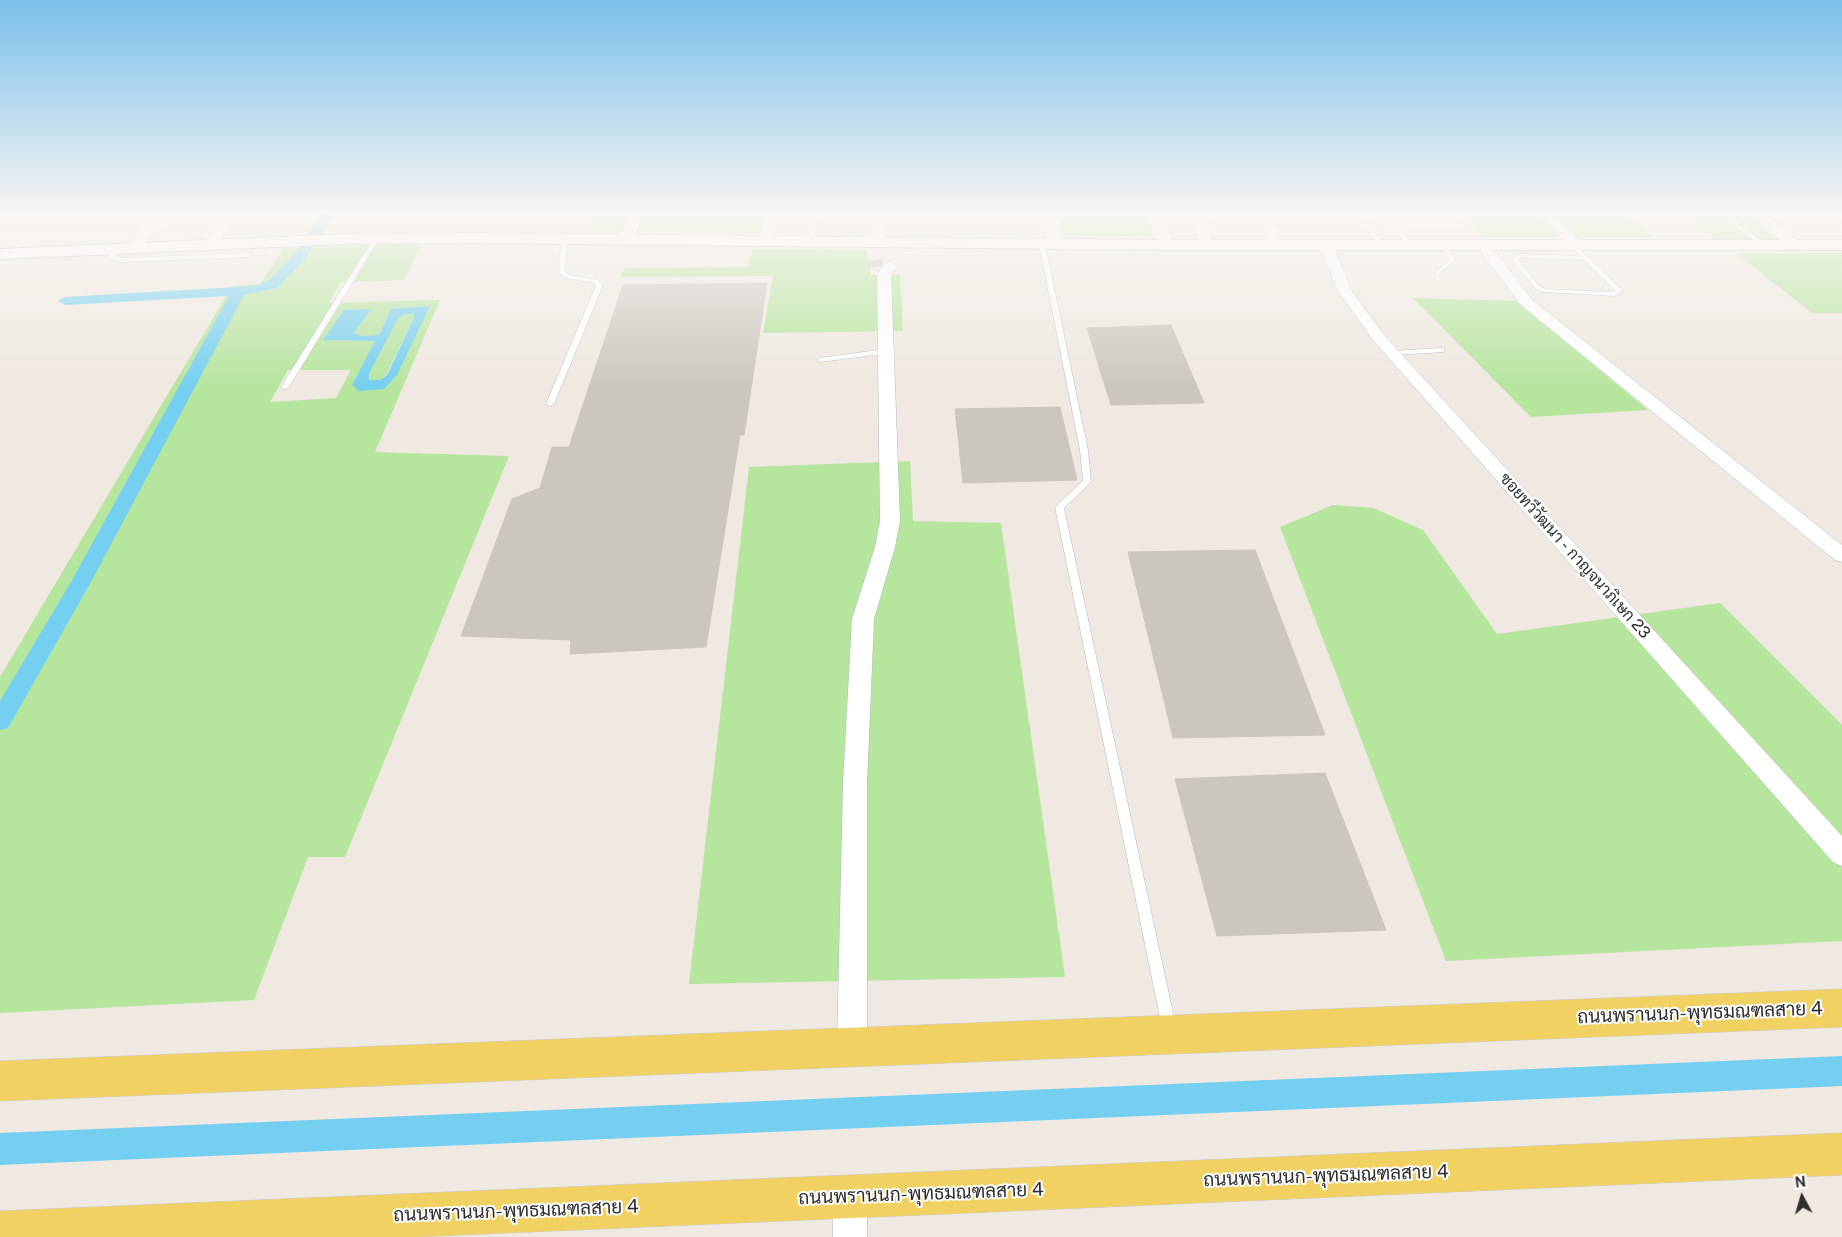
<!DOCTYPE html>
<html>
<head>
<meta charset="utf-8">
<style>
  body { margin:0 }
  #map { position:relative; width:1842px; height:1237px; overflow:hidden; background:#efe9e1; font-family:"Public Sans",sans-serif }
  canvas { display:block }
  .north { position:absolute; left:1777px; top:1172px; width:50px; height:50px; -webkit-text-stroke:4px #fff; paint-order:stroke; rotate:354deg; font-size:14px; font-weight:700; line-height:20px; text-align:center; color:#2e2e2e }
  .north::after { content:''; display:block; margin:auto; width:18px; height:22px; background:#2e2e2e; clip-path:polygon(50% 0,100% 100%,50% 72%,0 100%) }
</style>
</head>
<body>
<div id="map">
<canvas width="1842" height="1237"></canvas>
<div class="north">N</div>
</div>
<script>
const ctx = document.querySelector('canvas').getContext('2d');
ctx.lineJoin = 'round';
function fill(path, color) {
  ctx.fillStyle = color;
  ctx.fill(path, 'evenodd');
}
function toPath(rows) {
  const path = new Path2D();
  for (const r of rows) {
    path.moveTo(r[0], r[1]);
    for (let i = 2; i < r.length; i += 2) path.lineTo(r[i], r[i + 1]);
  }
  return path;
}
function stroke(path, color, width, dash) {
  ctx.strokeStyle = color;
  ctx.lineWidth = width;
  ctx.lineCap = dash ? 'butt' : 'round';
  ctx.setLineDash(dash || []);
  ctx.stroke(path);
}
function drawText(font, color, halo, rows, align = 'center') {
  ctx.font = font + ' "Public Sans",Sarabun,sans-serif';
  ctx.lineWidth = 4;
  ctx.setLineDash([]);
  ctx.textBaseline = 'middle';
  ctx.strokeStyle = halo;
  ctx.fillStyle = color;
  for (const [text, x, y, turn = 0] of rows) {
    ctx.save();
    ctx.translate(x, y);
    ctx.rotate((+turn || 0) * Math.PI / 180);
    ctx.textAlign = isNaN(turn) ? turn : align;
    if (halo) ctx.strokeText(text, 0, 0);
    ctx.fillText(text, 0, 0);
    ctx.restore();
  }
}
fill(toPath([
  [597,215,768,215,761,233,590,232],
  [1060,215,1147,215,1151,236,1063,236],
  [1466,215,1542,215,1565,238,1483,238],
  [1552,215,1627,215,1654,238,1575,238],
  [1686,215,1768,215,1791,239,1716,239],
  [364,245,421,245,404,280,341,282,329,303,440,300,375,452,509,456,345,857,308,857,254,1000,0,1013,0,677,232,286,260,284,283,249],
  [430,306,384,389,352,385,376,341,324,340,371,309,354,333,361,336,379,335,391,309],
  [288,370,351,370,336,398,270,402],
  [753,249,867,250,871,275,900,275,903,331,763,333,773,276,620,277,625,268,748,267],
  [1842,253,1842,313,1812,313,1737,254],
  [1413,298,1516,301,1648,410,1531,417],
  [405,314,414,314,414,318,386,375,380,380,369,380,369,374,399,317],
  [910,461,913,521,1001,523,1065,977,689,984,749,467],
  [1333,505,1373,508,1423,530,1497,634,1720,603,1842,725,1842,941,1446,961,1280,527]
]), '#b6e59e');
fill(toPath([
  [430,306,397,375,384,389,359,391,352,385,375,341,323,340,344,310,371,309,354,333,361,336,379,335,391,309],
  [405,314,414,314,414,318,387,375,380,380,369,380,369,374,399,317]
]), '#75cff0');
fill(toPath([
  [321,215,334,215,305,259,277,288,244,295,91,582,8,728,0,730,0,701,71,582,229,296,65,305,58,301,65,297,254,286,267,282,295,253,321,215],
  [1842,1056,1842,1086,0,1165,0,1133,1842,1056]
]), '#75cff0');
const building = toPath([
  [767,283,744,435,740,435,706,647,570,654,571,640,461,636,512,499,540,488,552,447,569,447,623,285,767,283],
  [1171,325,1204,403,1111,405,1087,328,1171,325],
  [1060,407,1077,480,963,483,955,409,1060,407],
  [1255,550,1325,735,1173,738,1128,552,1255,550],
  [1325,773,1386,930,1217,936,1175,779,1325,773]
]);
fill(building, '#cbc7bf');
stroke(building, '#cbc5ba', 1);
stroke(toPath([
  [875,260,876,267]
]), '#c8c4bd', 14, [14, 8]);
const service = toPath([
  [810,215,816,215,815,241,812,243,809,241,810,215],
  [1385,215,1391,215,1396,222,1462,223,1465,225,1462,227,1399,226,1413,245,1410,247,1408,246,1391,225,1385,215],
  [1719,215,1726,215,1767,245,1762,246,1719,215],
  [1833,215,1840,215,1842,218,1842,223,1833,215],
  [1364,223,1368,223,1384,245,1383,246,1379,246,1363,224,1364,223],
  [376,237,379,239,289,387,285,389,282,389,281,387,373,239,376,237],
  [564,237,567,239,565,272,570,275,598,280,603,285,554,404,550,406,546,404,596,285,594,283,566,278,559,273,561,239,564,237],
  [1042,242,1045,244,1088,450,1091,482,1064,508,1176,1027,1174,1032,1169,1034,1164,1032,1162,1027,1055,507,1083,481,1080,450,1039,244,1042,242],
  [1442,244,1446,244,1455,260,1437,276,1434,274,1435,273,1449,260,1441,245,1442,244],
  [1570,244,1574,244,1588,257,1622,290,1622,292,1614,296,1543,292,1535,288,1511,258,1520,254,1580,256,1570,246,1570,244],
  [1521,258,1584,260,1616,291,1613,292,1546,289,1539,286,1518,259,1521,258],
  [113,250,117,250,118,251,115,256,121,258,249,253,252,255,249,257,120,262,108,257,113,250],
  [1441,348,1444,348,1444,352,1394,355,1390,353,1394,351,1441,348],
  [886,349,890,351,889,353,820,362,816,360,820,358,886,349]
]);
const minor = toPath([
  [155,215,173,215,166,220,136,253,126,253,124,250,126,247,155,215],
  [226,215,239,215,213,249,203,249,201,246,226,215],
  [629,215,642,215,633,239,626,243,619,239,629,215],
  [767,215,780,215,772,241,765,245,758,241,767,215],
  [879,215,892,215,885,227,884,243,877,247,870,243,871,227,879,215],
  [1045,215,1057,215,1061,244,1059,247,1049,247,1047,244,1045,215],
  [1152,215,1165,215,1172,245,1170,248,1165,249,1158,245,1152,215],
  [1194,215,1207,215,1213,245,1211,248,1206,249,1199,245,1194,215],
  [1260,215,1273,215,1282,245,1280,248,1275,249,1268,245,1260,215],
  [1540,215,1554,215,1581,242,1583,245,1581,248,1571,248,1540,215],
  [1754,215,1768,215,1798,242,1800,245,1798,248,1788,248,1754,215],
  [1326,241,1333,245,1352,291,1383,334,1842,836,1842,866,1833,862,1373,340,1338,291,1319,245,1326,241],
  [1483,241,1488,242,1531,299,1842,545,1842,562,1835,560,1521,305,1476,245,1483,241],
  [890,262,897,266,891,275,900,521,895,547,874,619,867,783,867,1047,863,1058,852,1062,841,1058,837,1047,843,783,852,619,875,547,880,521,877,275,885,263,890,262],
  [850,1180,862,1185,867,1197,867,1237,833,1237,833,1197,838,1185,850,1180]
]);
const tertiary = toPath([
  [472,233,1165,240,1842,240,1842,250,1165,250,472,243,346,244,0,259,0,249,346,234,472,233]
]);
const primary = toPath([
  [1842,989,1842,1027,0,1101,0,1061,1842,989],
  [1842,1133,1842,1175,413,1237,0,1237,0,1211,1842,1133]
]);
stroke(service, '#b4b7c1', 1);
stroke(minor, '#b4b7c1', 1);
stroke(tertiary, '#b4b7c1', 2);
stroke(primary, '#c9c9c9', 1);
fill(service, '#fff');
fill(minor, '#fff');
fill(tertiary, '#fff');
fill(primary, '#f2d163');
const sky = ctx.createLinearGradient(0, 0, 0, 388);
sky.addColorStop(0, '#7abfeb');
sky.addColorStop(0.55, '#f8f5f2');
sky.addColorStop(1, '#f8f5f200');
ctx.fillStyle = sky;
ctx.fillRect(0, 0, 1842, 388);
drawText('16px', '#2e2e2e', '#fff', [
  ["ซอยทวีวัฒนา - กาญจนาภิเษก 23",1575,556,48]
]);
drawText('19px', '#2e2e2e', '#fff', [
  ["ถนนพรานนก-พุทธมณฑลสาย 4",1700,1013,-2],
  ["ถนนพรานนก-พุทธมณฑลสาย 4",1326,1176,-2],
  ["ถนนพรานนก-พุทธมณฑลสาย 4",921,1194,-2],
  ["ถนนพรานนก-พุทธมณฑลสาย 4",516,1211,-2]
]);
</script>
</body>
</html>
